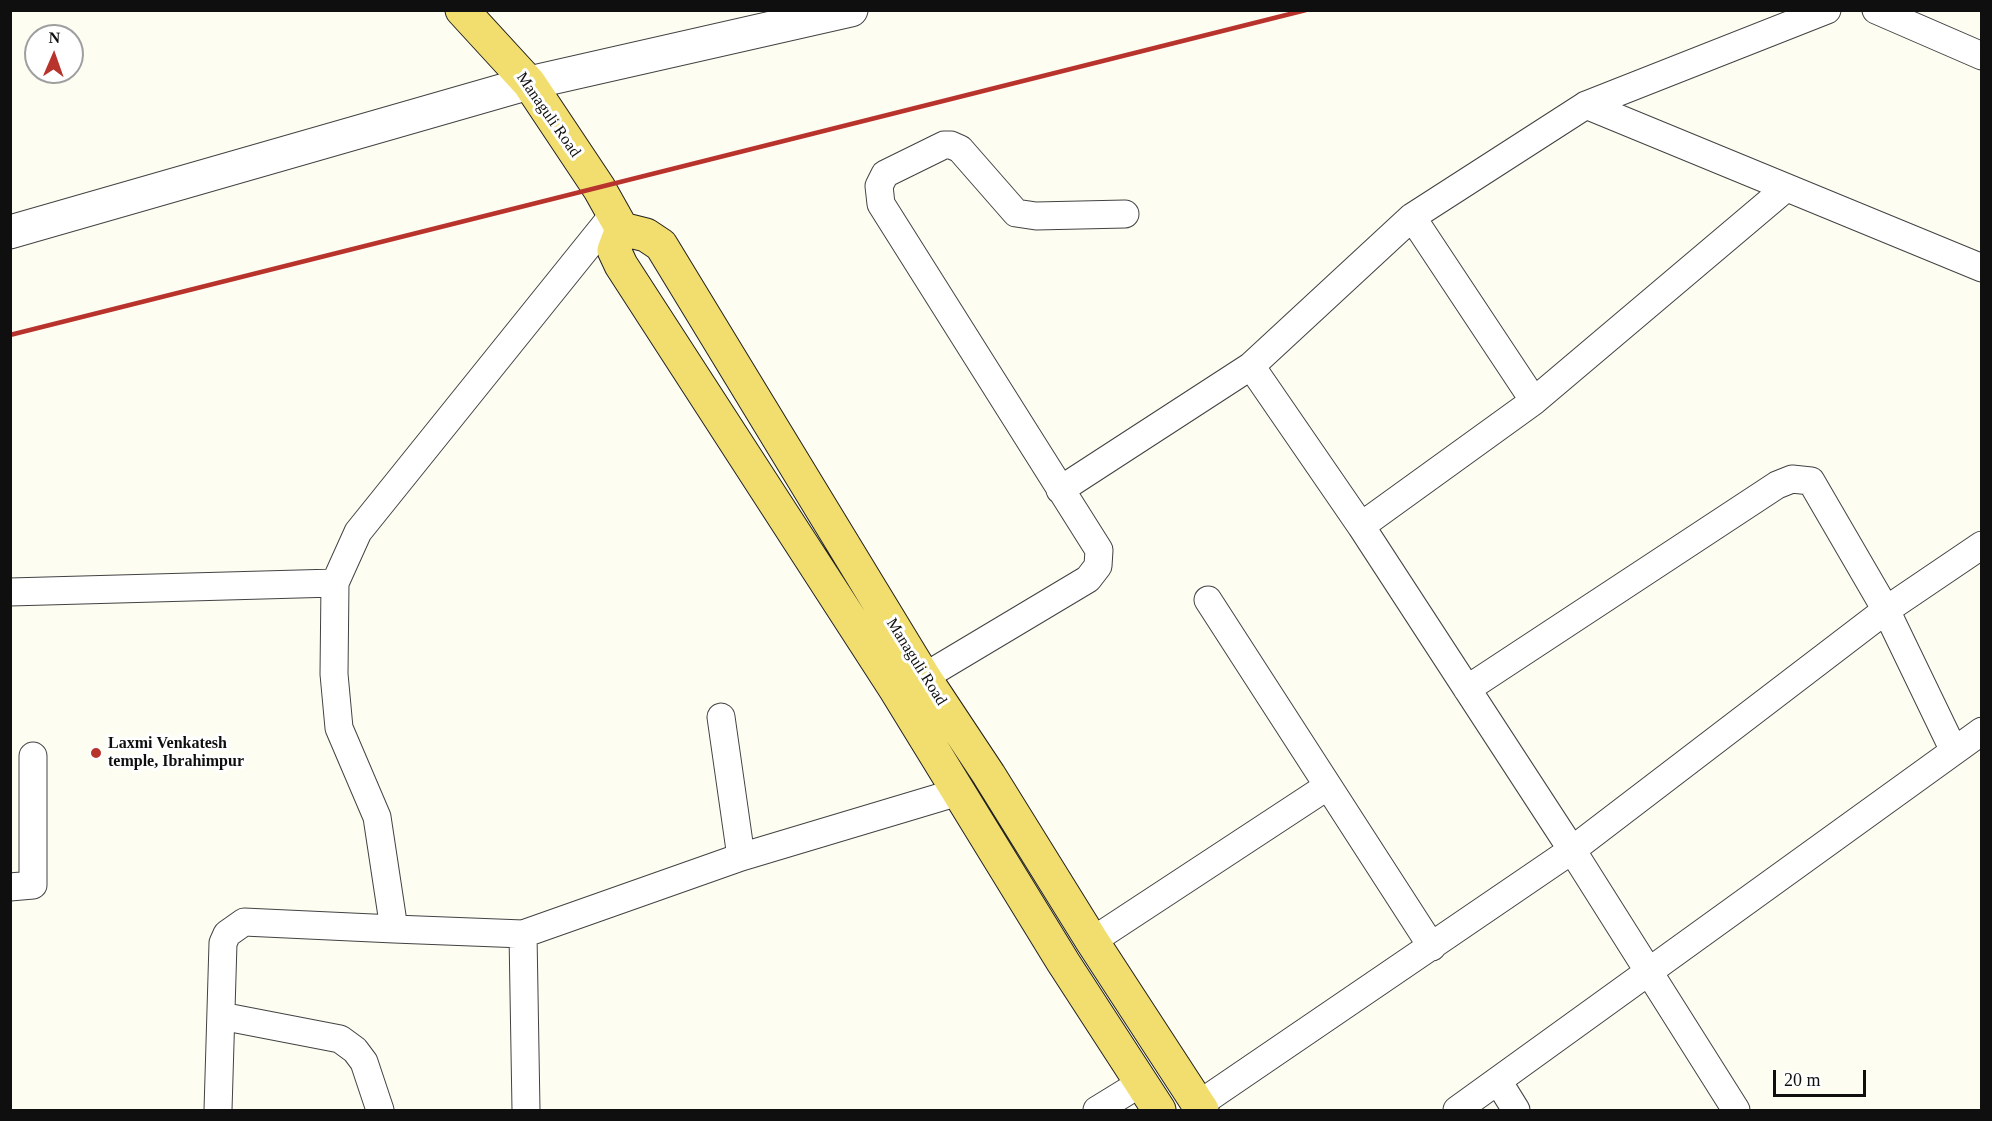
<!DOCTYPE html>
<html>
<head>
<meta charset="utf-8">
<style>
  body { margin:0 }
  #map { position:relative; width:1992px; height:1121px; overflow:hidden; background:#fefdf2; font-family:Georgia,serif }
  canvas { display:block }
  .frame { position:absolute; inset:0; border:12px solid #0f0f0f; pointer-events:none }
  .north { position:absolute; left:24px; top:24px; width:60px; height:60px; box-sizing:border-box; background:#fff; border:2px solid #9f9f9f; border-radius:50%; rotate:2deg; font-size:16px; font-weight:700; line-height:24px; text-align:center; color:#0f0f0f }
  .north::after { content:''; display:block; margin:auto; width:21px; height:27px; background:#b9332d; clip-path:polygon(50% 0,100% 100%,50% 72%,0 100%) }
  .scale { position:absolute; left:1773px; top:1070px; width:93px; height:27px; box-sizing:border-box; border:3px solid #0f0f0f; border-top:0; padding-left:8px; font-size:18px; line-height:21px; white-space:nowrap; color:#0f0f0f; -webkit-text-stroke:4px #fff; paint-order:stroke }
</style>
</head>
<body>
<div id="map">
<canvas width="1992" height="1121"></canvas>
<div class="frame"></div>
<div class="north">N</div>
<div class="scale">20 m</div>
</div>
<script>
const ctx = document.querySelector('canvas').getContext('2d');
ctx.lineJoin = 'round';
function toPath(rows) {
  const path = new Path2D();
  for (const r of rows) {
    path.moveTo(r[0], r[1]);
    for (let i = 2; i < r.length; i += 2) path.lineTo(r[i], r[i + 1]);
  }
  return path;
}
function stroke(path, color, width, dash) {
  ctx.strokeStyle = color;
  ctx.lineWidth = width;
  ctx.lineCap = dash ? 'butt' : 'round';
  ctx.setLineDash(dash || []);
  ctx.stroke(path);
}
function drawText(font, color, halo, rows, align = 'center') {
  ctx.font = font + ' Georgia,serif';
  ctx.lineWidth = 6;
  ctx.setLineDash([]);
  ctx.textBaseline = 'middle';
  ctx.strokeStyle = halo;
  ctx.fillStyle = color;
  for (const [text, x, y, turn = 0] of rows) {
    ctx.save();
    ctx.translate(x, y);
    ctx.rotate((+turn || 0) * Math.PI / 180);
    ctx.textAlign = isNaN(turn) ? turn : align;
    if (halo) ctx.strokeText(text, 0, 0);
    ctx.fillText(text, 0, 0);
    ctx.restore();
  }
}
const minor = toPath([
  [1876,10,1982,56],
  [1586,105,1982,268],
  [1786,188,1534,401,1412,217,1586,105,1827,10],
  [1251,366,1412,217],
  [1060,490,1251,366,1361,526,1572,850,1198,1105],
  [1361,526,1534,401],
  [10,592,335,583],
  [1208,600,1432,947],
  [924,677,1088,579,1098,566,1099,550,881,204,879,186,885,174,944,145,951,145,960,149,1016,213,1036,216,1125,214],
  [1467,689,1777,485,1792,479,1811,481,1886,610,1954,751],
  [721,717,741,857],
  [10,887,33,885,33,756],
  [523,934,741,857,958,792],
  [1092,941,1328,786],
  [221,1016,340,1039,355,1050,364,1062,380,1110],
  [1498,1081,1516,1110],
  [218,1110,223,943,227,934,244,922,394,929],
  [526,1110,523,934,394,929,377,817,339,728,334,674,335,583,358,532,613,215],
  [1097,1110,1141,1083],
  [1457,1110,1982,731],
  [1736,1110,1572,850,1886,610,1982,545]
]);
const tertiary = toPath([
  [10,232,529,83,851,10]
]);
const primary = toPath([
  [462,10,529,83,599,188,622,229],
  [622,229,646,235,661,245,924,677,989,775,1092,941,1202,1110],
  [622,229,614,250,621,265,896,690,1063,962,1159,1110]
]);
stroke(minor, '#424242', 29);
stroke(tertiary, '#424242', 35);
stroke(primary, '#202020', 35);
stroke(minor, '#fff', 27);
stroke(tertiary, '#fff', 33);
stroke(primary, '#f2de6e', 33);
stroke(toPath([
  [10,335,1306,10]
]), '#b9332d', 4.5);
for (const [x, y, r, color] of [
  [96,753,6,"#b9332d"]
]) {
  const dot = new Path2D();
  dot.arc(x, y, r, 0, 2 * Math.PI);
  ctx.fillStyle = color;
  ctx.fill(dot);
  stroke(dot, '#fff', 2);
}
drawText('16px', '#0f0f0f', '#fff', [
  ["Managuli Road",548,115,55],
  ["Managuli Road",916,662,58]
]);
drawText('bold 16px', '#0f0f0f', '#fff', [
  ["Laxmi Venkatesh",108,744],
  ["temple, Ibrahimpur",108,762]
], 'left');
</script>
</body>
</html>
